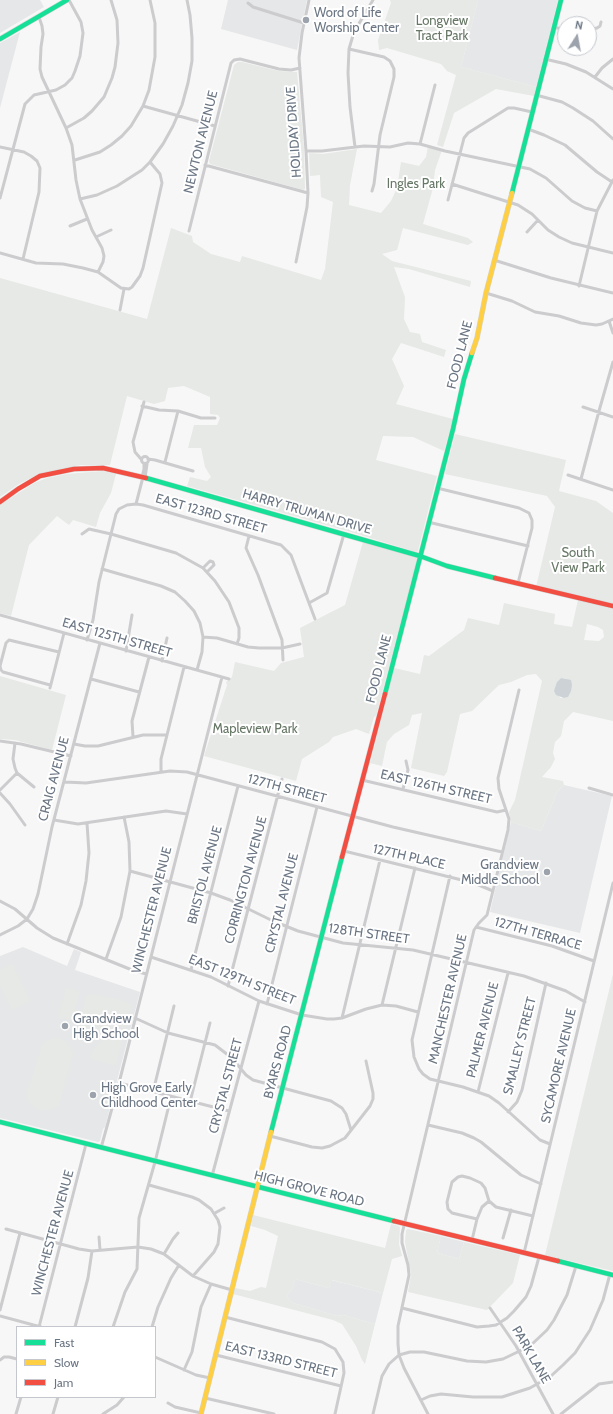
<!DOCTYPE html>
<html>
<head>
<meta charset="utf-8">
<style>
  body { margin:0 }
  #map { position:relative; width:613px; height:1414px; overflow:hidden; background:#f7f7f7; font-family:Cabin,sans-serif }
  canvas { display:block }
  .legend { position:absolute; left:16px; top:1326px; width:140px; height:72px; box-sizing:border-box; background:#fff; border:1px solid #c4c8ce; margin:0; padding:5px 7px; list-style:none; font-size:12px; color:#6b7684 }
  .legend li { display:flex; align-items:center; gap:8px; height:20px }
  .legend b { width:20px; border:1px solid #c4c8ce }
  .north { position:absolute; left:557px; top:16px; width:40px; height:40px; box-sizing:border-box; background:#fff; border:1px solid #c4c8ce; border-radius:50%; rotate:11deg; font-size:11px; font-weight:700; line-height:16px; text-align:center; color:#6b7684 }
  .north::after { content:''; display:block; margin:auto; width:14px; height:18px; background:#9ca3ac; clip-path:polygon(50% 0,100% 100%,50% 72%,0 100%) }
</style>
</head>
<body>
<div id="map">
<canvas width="613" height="1414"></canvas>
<ul class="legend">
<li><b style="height:5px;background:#16e098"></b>Fast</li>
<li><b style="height:5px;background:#ffcf43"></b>Slow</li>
<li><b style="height:5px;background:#f24e42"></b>Jam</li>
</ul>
<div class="north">N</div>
</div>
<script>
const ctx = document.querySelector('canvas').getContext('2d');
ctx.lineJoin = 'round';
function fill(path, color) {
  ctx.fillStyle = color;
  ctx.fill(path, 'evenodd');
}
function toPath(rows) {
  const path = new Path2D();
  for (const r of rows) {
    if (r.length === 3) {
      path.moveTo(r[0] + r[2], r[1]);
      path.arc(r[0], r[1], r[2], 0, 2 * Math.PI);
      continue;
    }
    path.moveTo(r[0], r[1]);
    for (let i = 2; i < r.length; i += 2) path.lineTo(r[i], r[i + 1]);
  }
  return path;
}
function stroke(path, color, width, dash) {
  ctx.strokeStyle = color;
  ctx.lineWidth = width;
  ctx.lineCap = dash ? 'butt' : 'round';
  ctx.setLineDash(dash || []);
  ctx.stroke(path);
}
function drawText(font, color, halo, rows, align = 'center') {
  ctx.font = font + ' Cabin,sans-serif';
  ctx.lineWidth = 4;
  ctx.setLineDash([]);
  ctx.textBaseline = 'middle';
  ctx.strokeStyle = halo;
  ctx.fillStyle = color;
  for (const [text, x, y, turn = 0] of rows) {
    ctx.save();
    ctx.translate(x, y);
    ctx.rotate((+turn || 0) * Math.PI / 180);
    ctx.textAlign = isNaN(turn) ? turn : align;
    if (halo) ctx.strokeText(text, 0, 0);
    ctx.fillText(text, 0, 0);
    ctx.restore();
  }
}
fill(toPath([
  [0,0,40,0,44,7,0,33],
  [228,0,307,0,297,50,221,29],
  [478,0,558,0,536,87,461,67],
  [20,32,0,108,0,43],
  [564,785,612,796,580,933,490,912,511,822,541,831,557,792],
  [23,947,67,966,74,949,81,952,75,970,140,992,105,1127,103,1129,100,1141,98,1142,0,1118,0,956],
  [441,1236,464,1242,459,1259,437,1253],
  [295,1279,329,1288,331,1280,383,1293,375,1324,343,1315,337,1316,293,1303,289,1300,287,1296,293,1287]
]), '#e6e7e8');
fill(toPath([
  [390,0,478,0,461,67,536,87,534,96,496,89,454,113,443,147,437,145,456,75,447,71,441,64,387,48,379,50,378,40,391,3],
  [238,62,242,62,279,71,297,72,304,148,305,189,303,190,210,164,209,161,234,65],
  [428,146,442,150,435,170,433,188,423,224,468,238,473,242,468,245,403,228,397,250,382,254,392,261,471,281,470,287,409,269,394,267,405,297,404,319,410,332,420,334,422,342,446,350,444,357,401,343,392,359,404,386,396,404,453,419,444,451,413,437,383,436,376,460,437,476,418,551,416,552,351,532,187,486,190,477,207,481,211,477,205,467,201,448,188,448,194,425,217,425,220,418,218,415,210,414,210,397,184,386,168,388,165,401,154,404,127,396,110,465,81,465,42,473,19,484,0,497,0,278,147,319,171,228,192,236,193,242,211,254,240,262,242,256,321,280,325,269,333,202,321,197,320,175,310,176,309,153,323,154,357,149,350,185,349,205,381,213,391,201,397,188,401,162,419,166,426,157],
  [455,434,566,460,559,491,596,501,613,513,613,606,536,587,555,507,547,496,445,474],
  [103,471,116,474,111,493,100,513,96,527,73,520,69,525,57,516,29,545,11,616,0,613,0,505,34,483,47,478,67,474],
  [363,542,416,557,417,560,376,716,374,717,369,734,356,729,333,737,329,742,302,759,296,781,204,756,227,685,226,682,232,677,235,662,274,671,281,663,304,657,300,628,345,605],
  [578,600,613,609,613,721,573,712,564,721,561,736,555,742,553,753,555,759,551,767,542,777,563,781,564,785,557,792,541,831,511,822,509,812,515,800,542,681,536,674,527,675,511,682,499,685,472,711,460,714,447,772,444,776,411,768,422,713,412,715,409,725,394,734,387,742,382,766,370,763,394,668,420,674,424,655,429,656,464,630,468,618,499,625,504,603,555,614,554,624,572,627],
  [587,624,598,627,603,630,604,637,599,641,584,640],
  [561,678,567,679,568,697,564,698,560,698,557,682],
  [0,676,66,695,52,750,15,740,0,739],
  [12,964,30,1001,12,1010,0,985,0,970],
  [613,974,613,1271,545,1255],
  [66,988,80,992,72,1020,59,1017],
  [90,994,116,999,131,1004,128,1024,119,1036,111,1038,122,1039,116,1064,114,1065,90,1058,96,1046,105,1039,89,1041,80,1037,81,1016,87,995],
  [55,1038,61,1039,66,1042,73,1053,59,1105,49,1110,41,1110,36,1108,31,1104,28,1098,28,1091,41,1047,46,1041],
  [253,1215,385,1248,391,1224,399,1226,400,1228,399,1244,402,1256,392,1259,383,1293,332,1280,329,1288,295,1279,293,1287,287,1296,289,1300,293,1303,337,1316,343,1315,375,1324,365,1364,362,1360,356,1346,342,1324,333,1320,233,1294,235,1288,250,1291,261,1287,266,1288,278,1236,265,1230,251,1226],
  [408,1229,441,1236,437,1253,459,1259,464,1242,520,1255,513,1283,487,1310,408,1292,411,1274,405,1242,406,1230]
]), '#e6e9e5');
fill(toPath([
  [561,678,571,680,572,685,571,691,568,697,564,698,556,695,554,691,557,682]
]), '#ccd2d6');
const fast = toPath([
  [0,39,67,0],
  [512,193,561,0],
  [146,478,420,556,447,566,495,578],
  [385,694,453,429,464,379,472,353],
  [0,1122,394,1221],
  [271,1132,342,857],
  [558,1261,613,1275]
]);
const slow = toPath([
  [472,353,477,338,486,293,512,193],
  [201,1414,271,1132]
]);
const jam = toPath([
  [0,502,18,489,40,476,74,469,103,468,146,478],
  [495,578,613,606],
  [342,857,385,694],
  [394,1221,558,1261]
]);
stroke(fast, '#d3d4d5', 5.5);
stroke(slow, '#d3d4d5', 5.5);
stroke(jam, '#d3d4d5', 5.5);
stroke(toPath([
  [248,3,253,7,304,23],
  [39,17,42,26,43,34,41,47,40,69,42,77,66,128,72,145,76,180,80,199,92,230,102,248,104,256,103,262,98,272],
  [554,27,565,30],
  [589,30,597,28,600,26,601,22],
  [349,49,384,57,390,61,394,69,394,77,380,135,374,184,372,191],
  [545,59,566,64,586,72,613,89],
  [595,77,602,68,613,59],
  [536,95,562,102,573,108,593,121,613,139],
  [143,106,215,126],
  [66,128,84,118,92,111,104,97,112,78,115,67,118,43,117,20,111,0],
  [528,129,544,135,565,145,597,172,612,182],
  [420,144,435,85],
  [0,147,24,152,31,156,37,161,40,168,39,192,23,259],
  [355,147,350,107,348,73,349,49,354,32,373,0],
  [306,151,322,151,364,146,390,147,408,143,420,144,445,151,530,169,546,178,572,201,585,208,597,211],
  [75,160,100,152,111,145,122,136,131,126,143,106,149,90,155,57,155,23,150,0],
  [205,165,308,193],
  [452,184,518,205,532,214,548,230,559,237,572,243,613,253],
  [0,198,25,104,34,95,56,90,65,85,72,78,75,71,80,56,83,33,81,22,69,0],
  [80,199,97,195,117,186,142,170,150,162,163,144,173,126,182,105,188,83,192,61,192,38,190,15,187,0],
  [448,200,464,138,468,133,508,108,514,108,532,112],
  [70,226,87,219],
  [189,231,231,63,234,60,240,59,279,69,291,70,300,68],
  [527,232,538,220],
  [96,237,111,230],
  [0,253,36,263,63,264,83,268,98,272,121,288,129,289,132,287,140,276,143,268,162,183,160,174,150,162],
  [494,260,551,278,613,293],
  [296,262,307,207,308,193,306,151,299,58,302,33,309,0],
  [579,286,597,211,613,180],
  [486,293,512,301,535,312,559,316,581,323,596,325,602,324,613,319],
  [120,310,124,289],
  [609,321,613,333],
  [142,406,159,410,178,411,201,418,215,418],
  [583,407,613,417],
  [145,460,3.5],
  [141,459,135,452,133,442,144,402],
  [148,459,155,460,193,471],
  [165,462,178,411],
  [568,475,613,490],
  [142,477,144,469,144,464],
  [145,478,147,464],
  [581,479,599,411,613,362],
  [437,488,519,508,529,513,532,520,532,528,518,583],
  [136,504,143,477],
  [428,522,528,546],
  [82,534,89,529,111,534,176,553,203,568,215,581,229,602,239,628,239,638,237,644],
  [249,536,246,548,258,575,282,640,283,660],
  [203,568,210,561,213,562,214,565,207,572],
  [102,569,161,586,175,592,185,601,194,611,200,623,203,637,202,652,197,670],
  [309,603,327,593,344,534],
  [0,615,229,679],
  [203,637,217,638,248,647,259,648,282,648,300,644],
  [87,640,93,620,99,582,116,514,119,509,127,505,136,504,143,505,281,545,291,555,315,619],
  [126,651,132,615],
  [162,661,167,638],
  [91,679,139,692],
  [50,685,3,672,1,670,0,666,6,643,9,640,59,652],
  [50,688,64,633],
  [133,737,132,721,149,657],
  [0,741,21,744,71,756],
  [15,743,13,759,15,768,17,773,34,787],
  [74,744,85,746,98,746,143,735,167,735],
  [161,772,161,759,184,667],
  [362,780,497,812,506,810],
  [65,782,86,783,170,771,187,772,393,827,502,852],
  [589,788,613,795],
  [403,789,408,770,406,761],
  [0,790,17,773],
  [0,793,10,804,25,825],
  [54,820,78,824,166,811,187,814],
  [344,851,474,883,493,891],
  [130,871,211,893,230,900,273,921,298,931,343,943,413,950,524,976,566,991,585,1002],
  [450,876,412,1040,414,1057,419,1069,423,1074,430,1079,463,1087,489,1096,499,1103,540,1140,550,1144],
  [0,901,15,909,37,928,53,938,132,970,146,974],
  [476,927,552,946,594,961],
  [0,935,18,926,27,919,33,909,38,894,52,827,100,643],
  [67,944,81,905,86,881,89,853,87,823],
  [151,957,211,977,259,1001,302,1015,327,1019,334,1019,342,1018,366,1009,382,1005,396,1006,418,1012],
  [106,959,121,917,130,871,129,842,124,817],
  [191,970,238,786],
  [228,986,282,779],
  [267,1004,317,807],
  [382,1005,415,868],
  [135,1018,168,1033,215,1045,232,1058,246,1075,253,1080,331,1101,342,1108,346,1114,351,1130],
  [342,1018,380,860],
  [119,1083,229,1111],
  [153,1092,174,1006],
  [478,1092,508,973],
  [190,1102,210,1023],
  [508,1112,517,1102,522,1090,546,983],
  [428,1125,462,1133,474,1138,481,1142,521,1175,541,1184],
  [270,1136,312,1147,322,1148,330,1146,345,1138,370,1106,373,1099,373,1093,366,1061],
  [101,1148,119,1083,222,677],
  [212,1176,259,1001],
  [149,1185,192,1197,199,1200,211,1209,218,1220,220,1227,218,1244,214,1252,193,1276],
  [215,1213,224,1208],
  [477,1219,452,1213,448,1209,447,1202,452,1182,458,1177,462,1176,470,1178,481,1183,485,1188,489,1201,496,1207,533,1216],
  [6,1229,79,1249,92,1251,138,1247,151,1249,164,1254,193,1276,211,1284,232,1290],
  [99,1237,100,1250],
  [503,1238,511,1210],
  [472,1240,477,1219,482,1207,489,1201],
  [524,1253,613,883],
  [164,1254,173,1239,178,1233],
  [402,1308,477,1327,489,1326,496,1325,507,1318,514,1311,526,1297,531,1286,539,1257],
  [490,1308,516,1346,553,1414],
  [0,1310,20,1233],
  [0,1316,41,1327],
  [225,1317,322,1342,335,1349,343,1362,344,1373,335,1414],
  [39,1327,86,1144],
  [75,1327,88,1278,92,1251],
  [113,1327,125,1292,137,1269,139,1218,155,1162,171,1097],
  [152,1327,158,1307,171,1278,179,1265],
  [216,1355,341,1386],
  [155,1357,196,1375,210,1378],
  [0,1360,4,1357,9,1357,17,1359],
  [184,1370,192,1352,201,1307,211,1284],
  [205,1398,274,1414],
  [421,1400,430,1396,441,1394,473,1397,502,1397,530,1388,551,1376,563,1365,575,1353,590,1330,603,1300,610,1274],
  [168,1403,175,1407,201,1413],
  [16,1414,21,1397],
  [53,1414,58,1397],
  [103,1414,117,1405,124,1397],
  [373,1414,382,1376,389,1364,399,1355,410,1352,424,1352,467,1361,486,1362,503,1359,530,1346,547,1330,554,1320,567,1295,576,1266],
  [428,1414,404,1368,399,1355,398,1344,398,1326,409,1275,408,1265,402,1243,402,1234,474,930,479,923,487,915,508,830,509,819,499,789,498,778,519,690],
  [561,1414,599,1384,613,1382]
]), '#ccccce', 3);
stroke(fast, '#16e098', 4.5);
stroke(slow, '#ffcf43', 4.5);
stroke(jam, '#f24e42', 4.5);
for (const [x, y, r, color] of [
  [306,20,4,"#9ca3ac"],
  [547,872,4,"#9ca3ac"],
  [65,1026,4,"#9ca3ac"],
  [93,1095,4,"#9ca3ac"]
]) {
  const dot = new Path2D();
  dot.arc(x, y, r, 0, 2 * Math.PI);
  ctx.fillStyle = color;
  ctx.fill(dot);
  stroke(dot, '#fff', 1.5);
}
drawText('13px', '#6b7684', '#fff', [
  ["Word of Life",314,13],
  ["Worship Center",314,28],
  ["Grandview",539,865,"right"],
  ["Middle School",539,880,"right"],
  ["Grandview",73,1019],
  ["High School",73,1034],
  ["High Grove Early",101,1088],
  ["Childhood Center",101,1103]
], 'left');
drawText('13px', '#667765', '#fff', [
  ["Longview",442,21],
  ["Tract Park",442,36],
  ["Ingles Park",416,184],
  ["South",578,553],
  ["View Park",578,568],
  ["Mapleview Park",255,729]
]);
drawText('13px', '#6b7684', '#fff', [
  ["HOLIDAY DRIVE",294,132,-94],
  ["NEWTON AVENUE",201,142,-76],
  ["FOOD LANE",460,355,-76],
  ["HARRY TRUMAN DRIVE",307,512,16],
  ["EAST 123RD STREET",211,514,16],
  ["EAST 125TH STREET",117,638,16],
  ["FOOD LANE",379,669,-76],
  ["CRAIG AVENUE",54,779,-75],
  ["EAST 126TH STREET",436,787,13],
  ["127TH STREET",287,789,15],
  ["127TH PLACE",409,857,13],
  ["BRISTOL AVENUE",205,875,-75],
  ["CORRINGTON AVENUE",246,880,-75],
  ["CRYSTAL AVENUE",282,903,-76],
  ["WINCHESTER AVENUE",152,910,-76],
  ["128TH STREET",369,934,8],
  ["127TH TERRACE",538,934,16],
  ["EAST 129TH STREET",242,980,22],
  ["MANCHESTER AVENUE",448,999,-77],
  ["PALMER AVENUE",483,1030,-76],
  ["SMALLEY STREET",520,1046,-76],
  ["BYARS ROAD",278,1062,-75],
  ["SYCAMORE AVENUE",559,1066,-77],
  ["CRYSTAL STREET",226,1086,-75],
  ["HIGH GROVE ROAD",309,1189,14],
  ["WINCHESTER AVENUE",53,1233,-75],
  ["PARK LANE",531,1355,60],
  ["EAST 133RD STREET",281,1360,14]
]);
</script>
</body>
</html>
